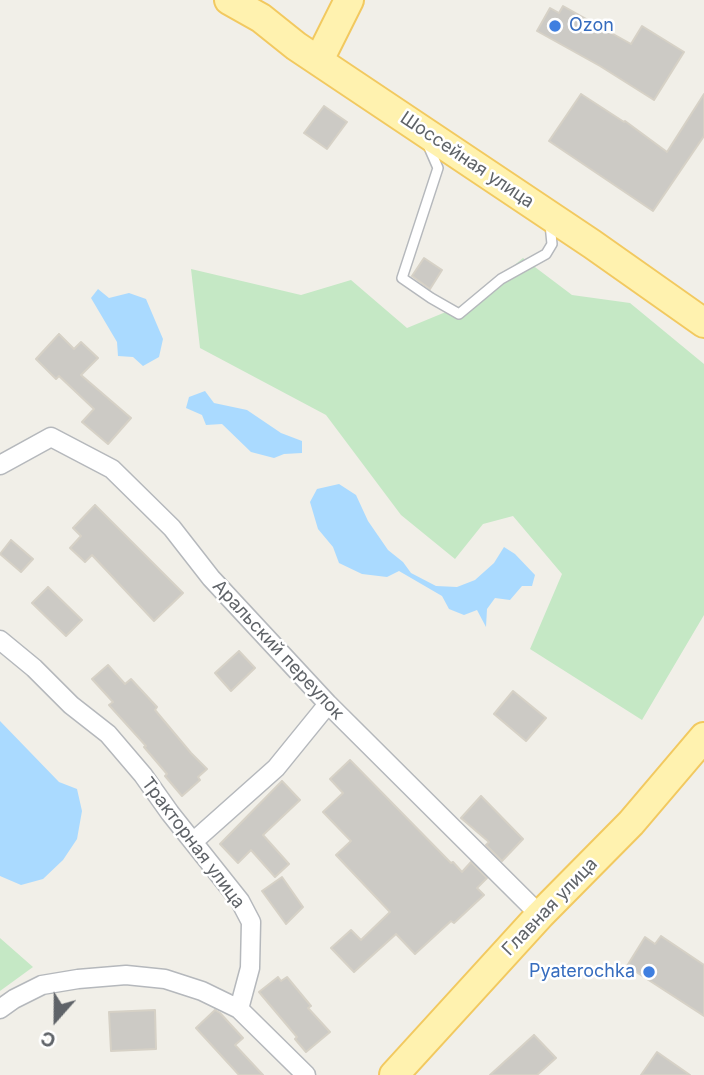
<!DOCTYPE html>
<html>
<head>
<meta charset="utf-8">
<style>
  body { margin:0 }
  #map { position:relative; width:704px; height:1075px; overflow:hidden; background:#f1efe8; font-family:Inter,sans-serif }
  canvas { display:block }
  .north { position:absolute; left:21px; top:984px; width:70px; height:70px; -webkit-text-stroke:5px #fff; paint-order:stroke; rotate:201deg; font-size:19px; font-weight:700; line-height:28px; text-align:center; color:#5f6368 }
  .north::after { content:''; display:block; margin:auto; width:24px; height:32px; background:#5f6368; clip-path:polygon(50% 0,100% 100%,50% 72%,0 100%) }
</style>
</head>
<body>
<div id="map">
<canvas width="704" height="1075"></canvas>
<div class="north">С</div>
</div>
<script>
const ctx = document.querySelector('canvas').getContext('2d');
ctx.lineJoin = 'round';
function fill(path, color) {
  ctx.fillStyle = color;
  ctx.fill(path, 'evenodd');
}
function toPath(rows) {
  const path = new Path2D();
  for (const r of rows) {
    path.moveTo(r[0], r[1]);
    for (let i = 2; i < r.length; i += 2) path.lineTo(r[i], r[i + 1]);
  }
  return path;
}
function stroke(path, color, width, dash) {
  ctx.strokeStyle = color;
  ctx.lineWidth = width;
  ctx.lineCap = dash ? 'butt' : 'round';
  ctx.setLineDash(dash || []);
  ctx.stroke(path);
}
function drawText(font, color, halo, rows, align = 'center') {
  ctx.font = font + ' Inter,sans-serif';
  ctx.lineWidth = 5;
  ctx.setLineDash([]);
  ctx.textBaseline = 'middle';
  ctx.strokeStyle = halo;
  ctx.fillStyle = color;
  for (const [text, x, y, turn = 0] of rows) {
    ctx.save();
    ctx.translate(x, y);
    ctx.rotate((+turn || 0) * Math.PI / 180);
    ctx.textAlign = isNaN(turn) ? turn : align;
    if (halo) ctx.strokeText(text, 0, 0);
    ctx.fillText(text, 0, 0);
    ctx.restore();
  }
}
fill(toPath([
  [523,258,572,295,630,303,704,364,704,615,642,720,530,649,562,574,513,516,483,524,455,559,401,515,326,415,200,348,191,269,301,295,351,280,407,328,470,302],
  [0,938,33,967,0,991]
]), '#c5e8c5');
fill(toPath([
  [98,289,109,298,129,293,146,299,163,339,159,357,143,366,133,357,118,356,117,342,91,298],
  [205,391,214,403,247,410,281,433,302,441,302,453,284,454,274,458,251,452,222,424,206,425,202,415,186,408,189,397],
  [339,484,356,495,368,521,388,550,403,562,411,573,436,586,457,587,475,580,494,563,504,547,515,554,535,575,532,586,522,586,510,600,495,598,487,609,486,627,477,610,464,615,449,609,442,596,399,571,387,577,362,574,339,563,333,547,318,529,310,502,317,489],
  [0,721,59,782,77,789,82,811,77,839,63,860,43,879,21,885,0,876]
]), '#aadaff');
const building = toPath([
  [563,6,631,44,642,26,684,52,654,100,600,66,537,31,550,8,559,13,563,6],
  [581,94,624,122,625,121,667,152,704,94,704,136,653,211,549,141,581,94],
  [324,106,347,122,327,149,304,133,324,106],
  [424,258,442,270,430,289,412,276,424,258],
  [59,334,74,349,81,342,98,358,81,375,131,418,108,444,82,422,94,409,59,376,56,379,36,359,59,334],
  [95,505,183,593,154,621,92,555,85,562,70,548,81,536,73,528,95,505],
  [11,540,33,559,21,572,0,554,11,540],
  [48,587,82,620,66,636,32,603,48,587],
  [239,651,255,668,231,691,215,673,239,651],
  [108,665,125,684,131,679,157,707,155,710,191,753,207,769,198,777,200,780,182,796,165,776,167,774,144,747,146,746,109,705,113,702,92,679,108,665],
  [513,691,546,718,526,741,494,714,513,691],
  [350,760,451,863,453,862,462,872,471,862,487,878,477,888,484,895,454,923,451,921,415,954,396,934,354,972,331,948,351,930,361,940,390,912,336,855,351,841,323,812,343,793,330,779,350,760],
  [282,781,300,800,263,835,289,864,275,877,251,850,238,863,220,844,282,781],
  [481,796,523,839,502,861,486,845,489,842,461,818,481,796],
  [282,877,303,907,286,924,262,891,282,877],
  [661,936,704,965,704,1016,627,966,645,937,655,944,661,936],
  [278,977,281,981,287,977,311,1006,308,1008,330,1032,306,1052,295,1039,297,1037,259,992,278,977],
  [155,1010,156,1049,111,1051,109,1012,155,1010],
  [215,1010,220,1013,243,1038,235,1045,263,1075,239,1075,196,1028,215,1010],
  [534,1035,556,1058,537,1075,490,1075,534,1035],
  [657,1052,690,1075,641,1075,657,1052]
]);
fill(building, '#cccac5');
stroke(building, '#d6d1c6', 2);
const service = toPath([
  [428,145,438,168,402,278,431,298,459,314,501,279,546,254,552,244,550,224]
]);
const minor = toPath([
  [0,465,51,437,112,469,172,528,211,578,328,704,540,915],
  [0,640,34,668,71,705,108,734,143,775,170,813,240,901,251,922,250,968,239,1009,306,1075],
  [194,841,276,768,328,704],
  [0,1009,14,999,42,985,78,979,126,975,165,979,202,991,239,1009]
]);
const primary = toPath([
  [229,0,261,18,296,46,592,244,704,323],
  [319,60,349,0],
  [394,1075,540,915,631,823,704,737]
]);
stroke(service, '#b5b8bc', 12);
stroke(minor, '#b5b8bc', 21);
stroke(primary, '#f2c960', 32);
stroke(service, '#fff', 9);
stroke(minor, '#fff', 18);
stroke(primary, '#fff2af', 28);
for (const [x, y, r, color] of [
  [555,26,7,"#3f7fe0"],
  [649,972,7,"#3f7fe0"]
]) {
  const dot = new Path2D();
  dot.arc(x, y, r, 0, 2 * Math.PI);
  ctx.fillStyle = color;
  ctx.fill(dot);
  stroke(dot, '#fff', 2.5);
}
drawText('18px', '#366cbe', '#fff', [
  ["Ozon",569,26],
  ["Pyaterochka",635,972,"right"]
], 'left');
drawText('18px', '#5f6368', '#fff', [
  ["Шоссейная улица",467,160,34],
  ["Аральский переулок",278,650,47],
  ["Тракторная улица",193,843,53],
  ["Главная улица",550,907,-46]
]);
</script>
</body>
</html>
